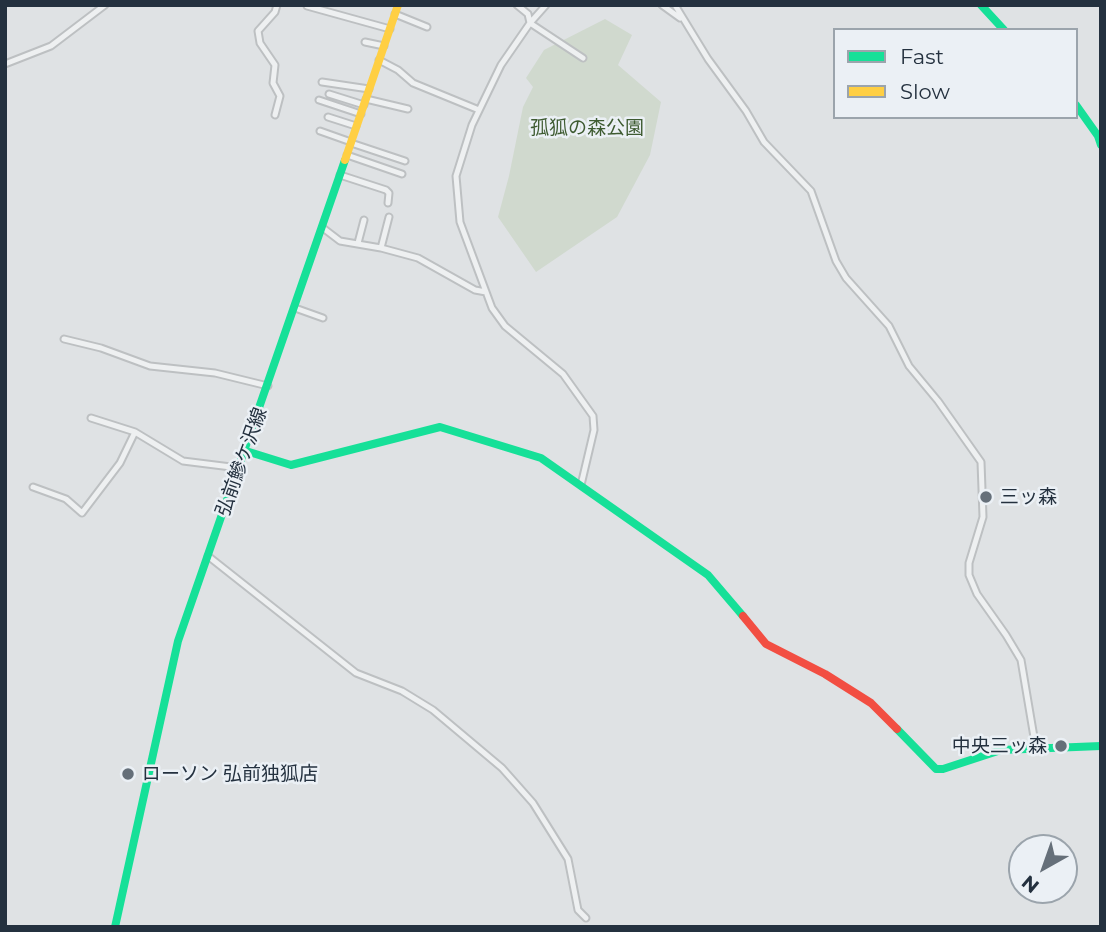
<!DOCTYPE html>
<html>
<head>
<meta charset="utf-8">
<style>
  body { margin:0 }
  #map { position:relative; width:1106px; height:932px; overflow:hidden; background:#dfe2e4; font-family:Montserrat,sans-serif }
  canvas { display:block }
  .frame { position:absolute; inset:0; border:7px solid #24313f; pointer-events:none }
  .legend { position:absolute; left:833px; top:28px; width:245px; height:91px; box-sizing:border-box; background:#ebf0f5; border:2px solid #9ba4ac; margin:0; padding:9px 12px; list-style:none; font-size:21px; color:#24313f }
  .legend li { display:flex; align-items:center; gap:14px; height:35px }
  .legend b { width:35px; border:2px solid #9ba4ac }
  .north { position:absolute; left:1008px; top:834px; width:70px; height:70px; box-sizing:border-box; background:#ebf0f5; border:2px solid #9ba4ac; border-radius:50%; rotate:220deg; font-size:19px; font-weight:700; line-height:28px; text-align:center; color:#24313f }
  .north::after { content:''; display:block; margin:auto; width:24px; height:32px; background:#656f79; clip-path:polygon(50% 0,100% 100%,50% 72%,0 100%) }
</style>
</head>
<body>
<div id="map">
<canvas width="1106" height="932"></canvas>
<div class="frame"></div>
<ul class="legend">
<li><b style="height:9px;background:#16e098"></b>Fast</li>
<li><b style="height:9px;background:#ffcf43"></b>Slow</li>
</ul>
<div class="north">N</div>
</div>
<script>
const ctx = document.querySelector('canvas').getContext('2d');
ctx.lineJoin = 'round';
function fill(path, color) {
  ctx.fillStyle = color;
  ctx.fill(path, 'evenodd');
}
function toPath(rows) {
  const path = new Path2D();
  for (const r of rows) {
    path.moveTo(r[0], r[1]);
    for (let i = 2; i < r.length; i += 2) path.lineTo(r[i], r[i + 1]);
  }
  return path;
}
function stroke(path, color, width, dash) {
  ctx.strokeStyle = color;
  ctx.lineWidth = width;
  ctx.lineCap = dash ? 'butt' : 'round';
  ctx.setLineDash(dash || []);
  ctx.stroke(path);
}
function drawText(font, color, halo, rows, align = 'center') {
  ctx.font = font + ' Montserrat,"Noto Sans JP",sans-serif';
  ctx.lineWidth = 5;
  ctx.setLineDash([]);
  ctx.textBaseline = 'middle';
  ctx.strokeStyle = halo;
  ctx.fillStyle = color;
  for (const [text, x, y, turn = 0] of rows) {
    ctx.save();
    ctx.translate(x, y);
    ctx.rotate((+turn || 0) * Math.PI / 180);
    ctx.textAlign = isNaN(turn) ? turn : align;
    if (halo) ctx.strokeText(text, 0, 0);
    ctx.fillText(text, 0, 0);
    ctx.restore();
  }
}
fill(toPath([
  [605,19,632,35,618,65,661,102,650,155,617,217,536,272,498,217,509,176,523,107,533,87,526,78,544,50]
]), '#d0d9ce');
const street = toPath([
  [517,5,528,14,530,23,583,58],
  [546,5,530,23,501,65,472,125,456,176,460,222,492,308,505,326,563,374,593,416,594,430,581,485],
  [662,5,680,18],
  [675,5,708,59,746,111,764,142,811,191,836,261,846,278,889,326,909,366,938,401,981,462,983,517,969,563,969,575,977,594,1006,635,1021,660,1036,749],
  [307,6,390,29],
  [395,14,427,27],
  [365,42,384,46],
  [379,60,398,70,413,83,479,110],
  [5,64,51,46,105,5],
  [322,82,369,89],
  [329,94,364,105],
  [366,99,408,109],
  [319,100,361,114],
  [275,115,280,96,273,83,275,65,260,43,258,31,275,12,277,5],
  [328,117,356,126],
  [320,131,351,142],
  [351,143,405,161],
  [347,155,402,174],
  [340,175,386,190,389,193,388,203],
  [323,228,340,241,381,248,418,258,475,290,486,292],
  [358,243,364,220],
  [381,248,389,217],
  [295,308,323,318],
  [64,339,101,348,150,366,215,373,268,386],
  [91,418,135,432,183,461,239,468],
  [33,487,66,499,82,513,120,463,135,432],
  [208,556,356,673,402,691,433,710,502,768,533,803,568,859,578,910,586,918]
]);
stroke(street, '#bdc0c2', 9);
stroke(street, '#eef0f1', 5);
stroke(toPath([
  [981,5,1004,30],
  [1076,105,1098,136,1101,145],
  [246,451,291,465,440,427,541,458,708,575,743,616],
  [897,729,936,769,943,769,1001,750,1101,746],
  [115,927,178,641,345,160]
]), '#16e098', 8);
stroke(toPath([
  [345,160,398,5]
]), '#ffcf43', 8);
stroke(toPath([
  [743,616,766,644,825,674,871,703,897,729]
]), '#f24e42', 8);
for (const [x, y, r, color] of [
  [986,497,7,"#656f79"],
  [1061,746,7,"#656f79"],
  [128,774,7,"#656f79"]
]) {
  const dot = new Path2D();
  dot.arc(x, y, r, 0, 2 * Math.PI);
  ctx.fillStyle = color;
  ctx.fill(dot);
  stroke(dot, '#ebf0f5', 2.5);
}
drawText('19px', '#3e5b31', '#ebf0f5', [
  ["孤狐の森公園",587,128]
]);
drawText('19px', '#24313f', '#ebf0f5', [
  ["弘前鰺ケ沢線",242,462,-70]
]);
drawText('19px', '#24313f', '#ebf0f5', [
  ["三ッ森",1000,497],
  ["中央三ッ森",1047,746,"right"],
  ["ローソン 弘前独狐店",142,774]
], 'left');
</script>
</body>
</html>
